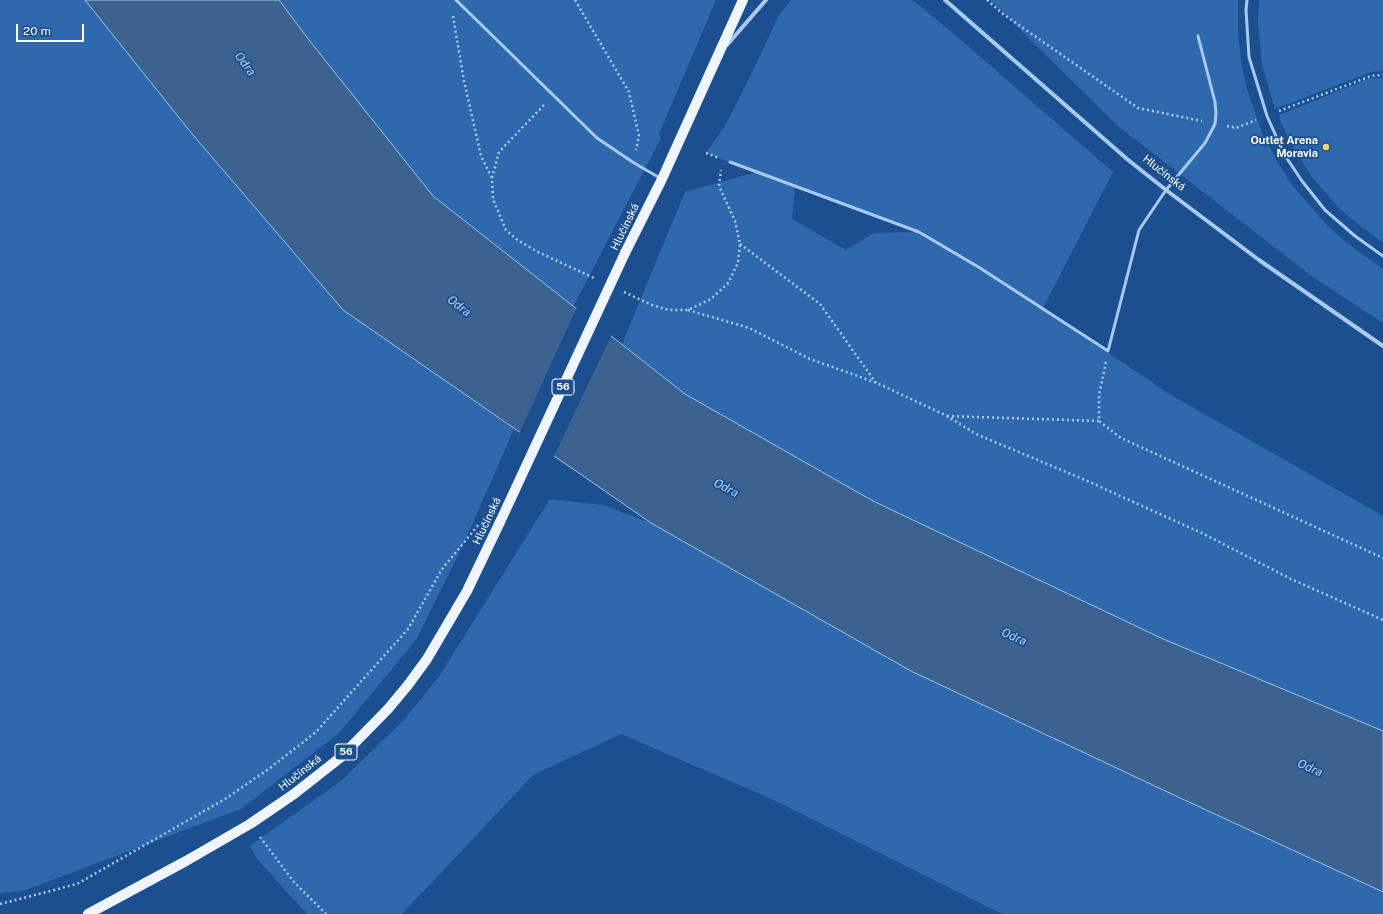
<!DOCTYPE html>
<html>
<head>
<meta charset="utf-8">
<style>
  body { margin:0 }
  #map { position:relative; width:1383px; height:914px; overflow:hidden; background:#1b4f8f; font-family:"Public Sans",sans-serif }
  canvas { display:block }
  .scale { position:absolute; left:16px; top:24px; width:68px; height:18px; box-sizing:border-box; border:2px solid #fff; border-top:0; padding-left:5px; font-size:12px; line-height:14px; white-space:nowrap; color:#fff; -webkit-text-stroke:3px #1b4f8f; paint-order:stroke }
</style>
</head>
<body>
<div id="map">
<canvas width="1383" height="914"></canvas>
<div class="scale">20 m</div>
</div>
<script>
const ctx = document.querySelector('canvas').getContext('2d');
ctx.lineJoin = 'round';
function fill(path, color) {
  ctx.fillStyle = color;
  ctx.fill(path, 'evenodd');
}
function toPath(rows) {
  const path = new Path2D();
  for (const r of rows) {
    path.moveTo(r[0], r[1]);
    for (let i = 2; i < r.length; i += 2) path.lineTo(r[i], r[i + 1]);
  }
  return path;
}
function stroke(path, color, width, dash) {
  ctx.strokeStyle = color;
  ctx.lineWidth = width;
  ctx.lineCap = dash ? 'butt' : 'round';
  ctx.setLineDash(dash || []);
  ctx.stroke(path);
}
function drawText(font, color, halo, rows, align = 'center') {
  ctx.font = font + ' "Public Sans",sans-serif';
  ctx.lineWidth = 3.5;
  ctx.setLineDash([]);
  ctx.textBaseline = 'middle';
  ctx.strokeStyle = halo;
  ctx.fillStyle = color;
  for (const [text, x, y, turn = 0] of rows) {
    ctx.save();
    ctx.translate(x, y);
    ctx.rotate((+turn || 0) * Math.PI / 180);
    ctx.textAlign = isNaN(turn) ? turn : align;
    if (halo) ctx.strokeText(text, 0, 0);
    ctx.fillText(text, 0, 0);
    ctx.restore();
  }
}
fill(toPath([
  [0,0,85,0,193,135,343,310,514,429,464,543,416,640,339,733,241,809,23,891,0,893],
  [279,0,716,0,659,134,661,138,573,307,433,196,309,40],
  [791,0,912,0,947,28,1113,172,1043,308,1022,295,1171,395,1383,516,1383,731,1161,638,873,501,685,394,622,344,685,192,757,172,706,153,726,124,747,83,778,17],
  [795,187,918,232,874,233,846,250,792,219],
  [990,0,1238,0,1238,31,1241,61,1246,86,1262,133,1277,161,1292,185,1318,215,1330,228,1347,243,1383,269,1383,323,1313,277,1119,127],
  [1259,0,1383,0,1383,71,1371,72,1275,109,1262,65,1258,21],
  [1371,78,1383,78,1383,243,1349,217,1336,205,1312,177,1290,142,1279,118,1280,117,1279,115],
  [550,499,603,505,651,523,911,671,1176,796,1383,892,1383,914,1002,914,774,800,621,734,533,775,402,914,307,914,257,859,250,846,342,780,405,719,440,675]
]), '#2e69ad');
const water = toPath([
  [85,0,279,0,309,40,433,196,685,394,873,501,1161,638,1383,731,1383,892,1176,796,911,671,651,523,343,310,193,135,85,0]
]);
fill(water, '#3c6290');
stroke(water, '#9cc4f0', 1);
fill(toPath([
  [577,307,612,334,553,458,519,434]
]), '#1b4f8f');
stroke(toPath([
  [575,0,629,92,639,136,636,150],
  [987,0,1003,14,1138,108,1202,121],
  [453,16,464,81,481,156,492,178],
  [544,105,499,152,492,178,493,199,506,230,516,239,536,251,596,279],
  [1279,111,1371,76,1383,75],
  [1227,126,1236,128,1256,120],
  [706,153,719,158],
  [740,244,820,304,876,383],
  [624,292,652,305,669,310,688,310,711,299,728,283,738,263,740,244,735,221,719,186,721,170],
  [688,310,749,328,810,359,877,383,947,416,976,434,1085,480,1204,534,1291,579,1383,620],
  [1106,362,1099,395,1099,421,1121,438,1383,558],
  [947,416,1099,421],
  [260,837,294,882,326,914],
  [0,904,77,884,225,799,270,768,316,732,408,629,442,569,480,523]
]), '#a9c9ee', 2.5, [2, 3]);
stroke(toPath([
  [456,0,597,138,634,163,660,178],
  [1247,0,1246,10,1249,57,1267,116,1284,154,1302,181,1325,210,1355,236,1383,256],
  [730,162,919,232,980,268,1108,351,1139,230,1166,190,1205,143,1215,124,1216,113,1215,102,1198,36]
]), '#a9c9ee', 3);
stroke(toPath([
  [945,0,1127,159,1166,190,1259,260,1383,346],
  [727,45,766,0]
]), '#a9c9ee', 4);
stroke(toPath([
  [625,253,662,179,743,0],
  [88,914,186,861,250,824,294,794,341,757,388,709,408,685,427,659,467,591,500,522]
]), '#f0f6ff', 10);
stroke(toPath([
  [500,522,625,253]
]), '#f0f6ff', 10);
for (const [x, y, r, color] of [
  [1326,147,4,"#ffd166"]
]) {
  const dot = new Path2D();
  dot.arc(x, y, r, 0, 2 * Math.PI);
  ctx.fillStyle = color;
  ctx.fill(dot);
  stroke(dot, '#1b4f8f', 1.5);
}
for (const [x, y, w] of [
  [563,387,22],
  [346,752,22]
]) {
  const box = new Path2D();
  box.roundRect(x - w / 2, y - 8, w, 16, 3);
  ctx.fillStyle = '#1b4f8f';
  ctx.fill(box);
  stroke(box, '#fff', 1);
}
drawText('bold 10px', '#fff', null, [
  ["56",563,387],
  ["56",346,752]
]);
drawText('bold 11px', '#fff', '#1b4f8f', [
  ["Outlet Arena",1318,141],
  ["Moravia",1318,154]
], 'right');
drawText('11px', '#fff', '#1b4f8f', [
  ["Hlučínská",1164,173,38],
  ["Hlučínská",625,227,-64],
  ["Hlučínská",487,521,-65],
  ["Hlučínská",300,773,-38]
]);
drawText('italic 12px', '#b5d3f5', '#1b4f8f', [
  ["Odra",245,64,54],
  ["Odra",459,306,38],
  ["Odra",726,488,28],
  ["Odra",1014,637,24],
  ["Odra",1310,768,24]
]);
</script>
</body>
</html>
